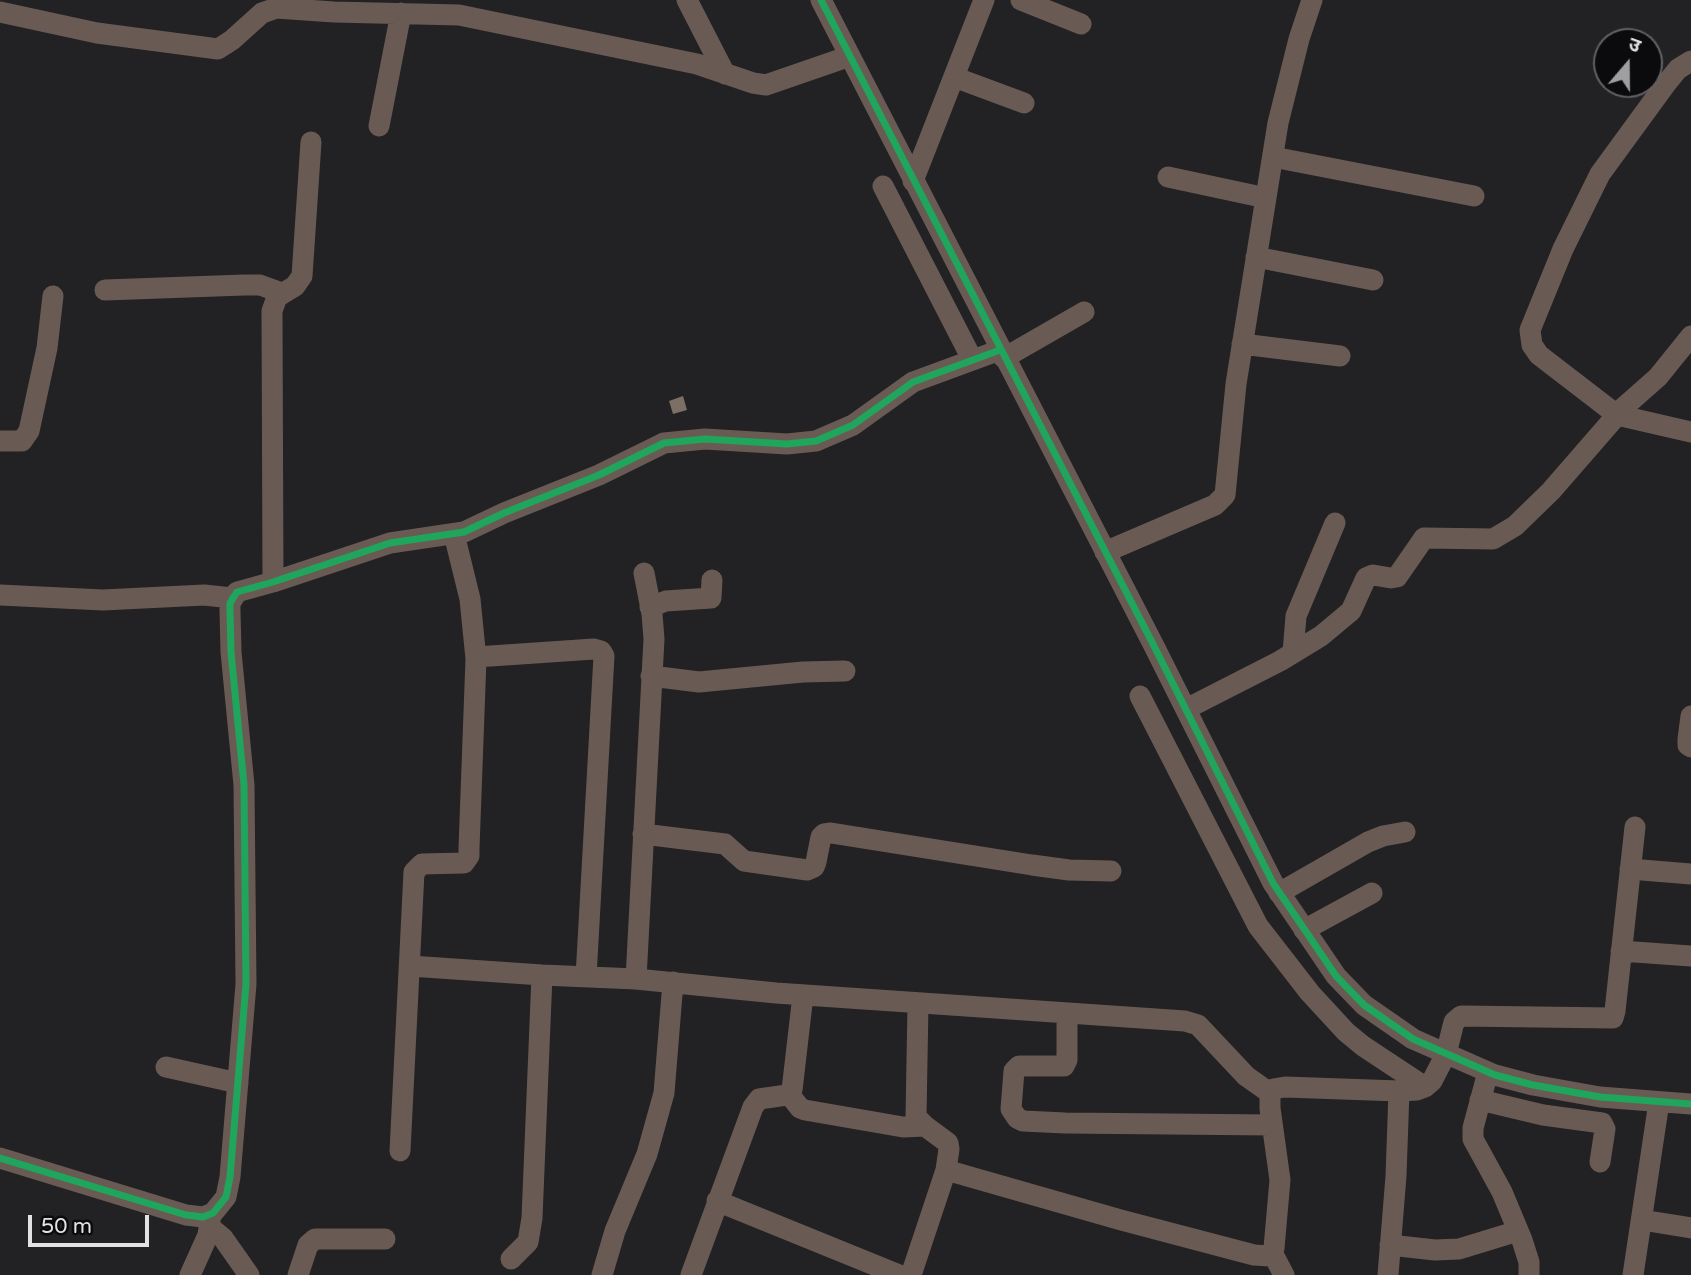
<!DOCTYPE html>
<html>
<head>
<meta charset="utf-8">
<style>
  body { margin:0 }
  #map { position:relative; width:1691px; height:1275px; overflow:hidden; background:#222123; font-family:"Varela Round","Noto Sans Devanagari",sans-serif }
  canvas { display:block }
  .north { position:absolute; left:1593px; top:28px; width:70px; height:70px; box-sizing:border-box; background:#0b0a0c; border:2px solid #616062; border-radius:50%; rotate:20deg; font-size:19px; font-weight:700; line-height:28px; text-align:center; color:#e2e2e4 }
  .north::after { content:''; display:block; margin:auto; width:24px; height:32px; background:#9f9ea0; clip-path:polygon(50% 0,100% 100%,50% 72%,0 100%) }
  .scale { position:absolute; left:28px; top:1215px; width:121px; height:32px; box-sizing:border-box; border:4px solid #e2e2e4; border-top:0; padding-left:9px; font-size:21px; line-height:24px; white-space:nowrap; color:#e2e2e4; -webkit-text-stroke:5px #0b0a0c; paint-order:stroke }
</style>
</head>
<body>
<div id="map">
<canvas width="1691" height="1275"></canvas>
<div class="north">उ</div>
<div class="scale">50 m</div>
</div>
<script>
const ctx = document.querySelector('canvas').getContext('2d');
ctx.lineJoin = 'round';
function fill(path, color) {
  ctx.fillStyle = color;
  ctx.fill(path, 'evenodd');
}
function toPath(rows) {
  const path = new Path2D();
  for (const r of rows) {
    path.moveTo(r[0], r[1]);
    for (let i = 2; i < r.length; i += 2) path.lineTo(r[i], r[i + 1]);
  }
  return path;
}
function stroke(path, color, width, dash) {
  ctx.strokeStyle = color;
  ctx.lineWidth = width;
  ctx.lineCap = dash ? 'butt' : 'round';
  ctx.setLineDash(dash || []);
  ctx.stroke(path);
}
fill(toPath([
  [683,396,687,410,673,414,669,401]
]), '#7c7066');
stroke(toPath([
  [687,0,725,74],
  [821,0,1153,644,1273,883,1336,976,1364,1005,1413,1039,1495,1075,1533,1085,1600,1097,1691,1104],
  [1021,0,1081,24],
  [0,12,97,33,218,49,232,40,262,13,276,8,334,12,459,15,697,64,753,83,766,85,850,56],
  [1691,61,1678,69,1665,85,1600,174,1563,249,1530,330,1532,345,1539,355,1617,415,1691,432],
  [954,77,1024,103],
  [379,126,401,13],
  [1273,157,1474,196],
  [1168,177,1266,198],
  [913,181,984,0],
  [883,186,972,359],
  [1256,257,1373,280],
  [105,290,244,285,260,285,282,293],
  [1242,344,1340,356],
  [1004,358,1084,312],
  [0,441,22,441,29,431,47,348,53,296],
  [1105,552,1215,505,1225,495,1236,384,1278,123,1299,39,1312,0],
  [273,582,272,311,277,297,295,286,302,276,311,142],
  [0,595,103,600,204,595,232,598],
  [650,607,666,601,711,598,712,580],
  [1293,653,1296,616,1335,523],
  [476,657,594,649,601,651,604,656,586,977],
  [651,676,699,682,803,672,845,671],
  [1140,696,1258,926,1310,993,1346,1032,1363,1046,1425,1087],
  [1186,709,1280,661,1321,636,1351,611,1366,578,1373,575,1391,578,1397,577,1424,538,1493,539,1515,526,1551,491,1624,407,1658,377,1691,336],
  [1691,716,1688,739,1688,745,1691,747],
  [643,834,725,844,744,861,807,870,814,867,816,862,821,837,824,834,831,833,1032,865,1069,870,1111,871],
  [1630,869,1691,874],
  [1279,893,1368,842,1383,836,1405,832],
  [1304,930,1372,893],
  [1621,951,1691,956],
  [410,966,542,975,636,979,776,993,1185,1021,1198,1025,1246,1076,1270,1093],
  [636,979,654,639,652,614,644,573],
  [918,1004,916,1117,925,1126,948,1143,949,1149,946,1170],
  [1067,1014,1067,1060,1064,1066,1019,1066,1014,1071,1011,1109,1017,1118,1023,1121,1065,1123,1272,1125],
  [166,1067,238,1083],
  [1488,1072,1473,1128,1473,1139,1502,1192,1522,1240,1529,1262,1529,1275],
  [789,1094,800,1108,805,1110,903,1127,925,1126],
  [1480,1100,1543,1115,1602,1123,1605,1129,1600,1162],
  [400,1151,414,872,422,864,464,863,469,856,469,848,476,659,470,599,454,534],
  [0,1158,186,1215,203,1217,213,1213,226,1197,230,1177,246,984,244,785,231,652,230,611,230,603,237,592,273,582,390,543,464,532,504,513,599,475,664,443,705,439,787,444,816,441,853,425,913,382,1000,350],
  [717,1201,899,1275],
  [1642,1220,1691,1228],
  [211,1228,223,1238,249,1275],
  [1390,1245,1435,1250,1459,1249,1518,1231],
  [1273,1254,1284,1275],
  [511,1259,528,1242,532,1218,542,975],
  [190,1275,208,1235,211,1214],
  [298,1275,308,1245,315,1239,385,1239],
  [602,1275,615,1231,647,1154,664,1093,673,982],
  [691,1275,753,1107,759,1099,787,1095,792,1090,803,995],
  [911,1275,946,1170,1121,1220,1254,1255,1270,1256,1274,1248,1280,1180,1270,1108,1270,1093,1273,1089,1285,1087,1399,1091,1417,1090,1425,1087,1432,1081,1446,1054,1454,1022,1461,1016,1613,1018,1615,1011,1635,827],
  [1388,1275,1396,1176,1399,1091],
  [1633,1275,1659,1102]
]), '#695b53', 21);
stroke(toPath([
  [821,0,1153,644,1273,883,1336,976,1364,1005,1413,1039,1495,1075,1533,1085,1600,1097,1691,1104],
  [0,1158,186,1215,203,1217,213,1213,226,1197,230,1177,246,984,244,785,231,652,230,611,230,603,237,592,273,582,390,543,464,532,504,513,599,475,664,443,705,439,787,444,816,441,853,425,913,382,1000,350]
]), '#20a55d', 7);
</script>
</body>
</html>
